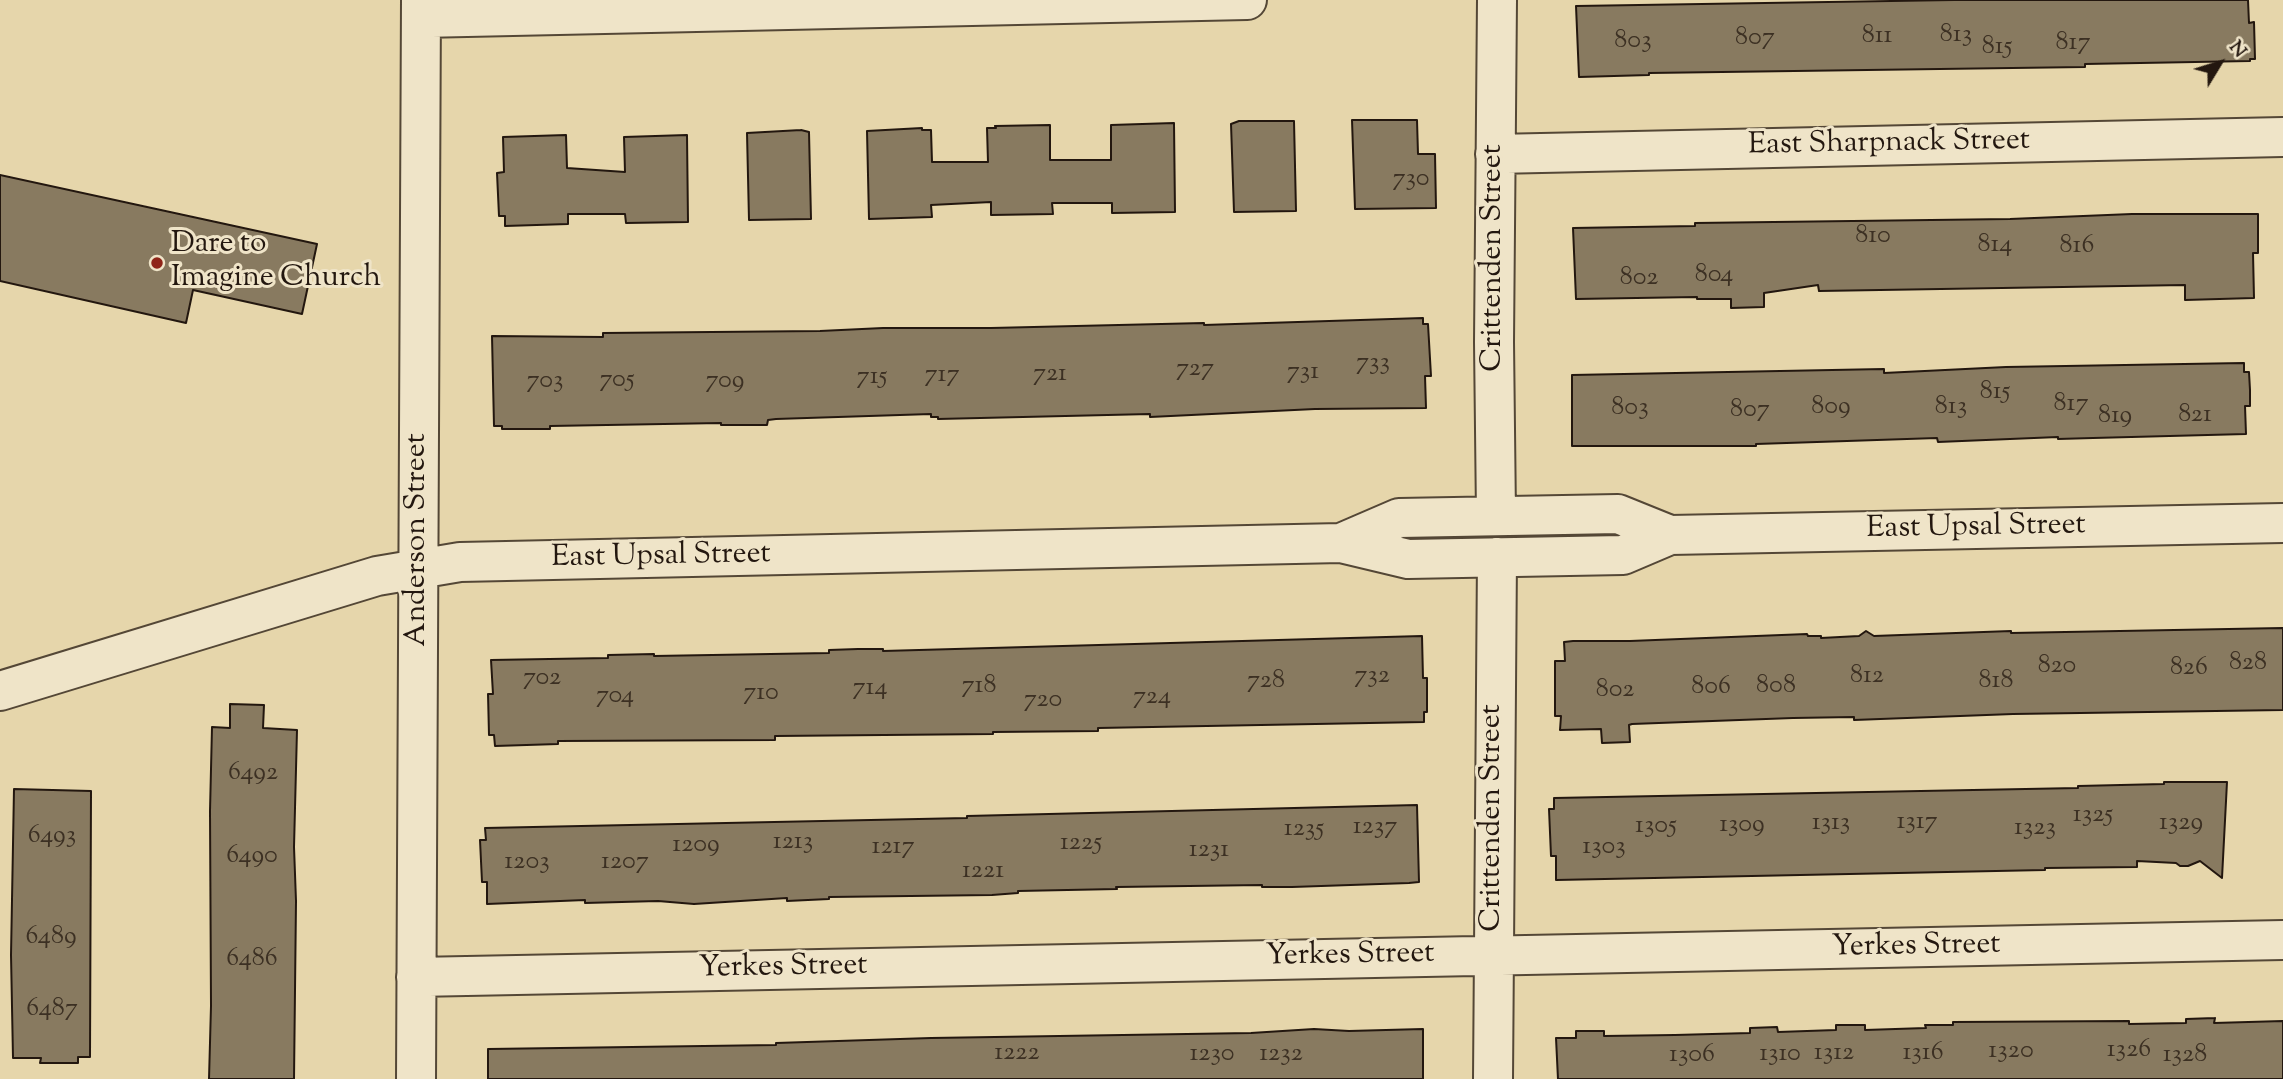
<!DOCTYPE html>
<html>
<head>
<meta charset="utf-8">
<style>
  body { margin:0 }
  #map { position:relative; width:2283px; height:1079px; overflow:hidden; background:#e6d6ab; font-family:"Sorts Mill Goudy",serif }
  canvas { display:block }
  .north { position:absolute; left:2185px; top:28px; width:70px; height:70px; -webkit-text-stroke:5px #efe4c8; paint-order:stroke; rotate:52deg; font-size:19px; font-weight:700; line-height:28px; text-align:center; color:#23170f }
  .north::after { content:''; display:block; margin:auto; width:24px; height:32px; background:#23170f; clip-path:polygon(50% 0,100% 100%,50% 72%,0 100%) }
</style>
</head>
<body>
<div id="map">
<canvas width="2283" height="1079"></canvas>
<div class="north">N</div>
</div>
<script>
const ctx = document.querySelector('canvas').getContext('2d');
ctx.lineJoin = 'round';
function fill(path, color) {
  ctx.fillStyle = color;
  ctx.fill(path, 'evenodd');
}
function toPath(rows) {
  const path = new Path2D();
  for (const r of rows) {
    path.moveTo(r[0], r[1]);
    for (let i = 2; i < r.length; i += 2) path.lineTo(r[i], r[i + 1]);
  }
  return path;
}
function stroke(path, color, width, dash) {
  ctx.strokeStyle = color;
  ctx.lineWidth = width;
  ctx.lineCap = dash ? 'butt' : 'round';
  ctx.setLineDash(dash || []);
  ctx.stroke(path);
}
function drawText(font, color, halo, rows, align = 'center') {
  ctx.font = font + ' "Sorts Mill Goudy",serif';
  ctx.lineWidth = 6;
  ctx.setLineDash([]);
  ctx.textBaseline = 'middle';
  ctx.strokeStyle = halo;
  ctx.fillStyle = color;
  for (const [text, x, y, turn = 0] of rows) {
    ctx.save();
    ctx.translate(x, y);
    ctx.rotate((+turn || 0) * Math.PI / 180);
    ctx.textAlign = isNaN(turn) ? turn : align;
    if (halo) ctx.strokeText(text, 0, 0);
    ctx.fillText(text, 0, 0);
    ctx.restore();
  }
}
const building = toPath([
  [1954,0,2248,0,2249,23,2254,22,2255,59,2250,59,2250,61,2085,64,2085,67,1649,73,1649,75,1579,77,1576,6,1954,0],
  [1352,120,1417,120,1418,154,1435,154,1436,208,1355,209,1352,120],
  [1239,121,1294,121,1296,211,1234,212,1231,124,1239,121],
  [1174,123,1175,212,1112,213,1112,203,1052,203,1053,214,991,215,991,202,931,205,932,217,869,219,867,131,922,128,922,130,931,130,932,162,988,162,987,128,996,128,995,126,1050,125,1050,160,1111,160,1111,125,1174,123],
  [801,130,809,132,811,219,749,220,747,133,801,130],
  [566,135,567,168,625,172,624,137,687,135,688,222,626,223,625,214,568,214,568,224,505,226,505,216,499,216,497,173,504,172,503,137,566,135],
  [0,175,317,244,302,314,193,290,186,323,0,281,0,175],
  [2132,214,2258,214,2258,253,2253,253,2254,298,2185,300,2185,285,1819,291,1818,285,1764,293,1764,307,1731,308,1731,299,1697,299,1697,297,1576,299,1573,228,1695,226,1695,223,2010,219,2132,214],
  [1423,318,1423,324,1428,324,1431,376,1425,376,1426,408,1315,409,1150,417,1150,414,938,419,938,417,931,417,931,414,776,419,768,420,767,425,721,425,721,423,550,426,550,429,502,429,502,426,494,426,492,336,603,337,603,333,820,331,883,328,991,328,1204,323,1204,325,1423,318],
  [2244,363,2244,372,2249,372,2250,390,2250,406,2245,406,2246,434,2093,438,2058,439,2058,437,1938,442,1937,438,1817,442,1756,444,1756,446,1572,446,1572,375,1884,369,1884,373,2006,367,2244,363],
  [2283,628,2283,710,2013,714,1854,720,1854,717,1793,718,1632,724,1629,725,1630,742,1602,743,1601,729,1560,730,1561,716,1555,716,1555,661,1565,661,1564,642,1573,641,1630,641,1807,634,1808,636,1821,636,1821,638,1859,636,1866,631,1874,636,2011,631,2011,633,2283,628],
  [1422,636,1423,678,1427,678,1427,712,1424,712,1424,722,1098,728,1098,731,993,732,993,734,775,736,775,740,558,741,558,744,495,746,494,735,489,735,488,694,493,694,491,660,608,658,608,655,654,654,654,656,829,653,829,650,858,649,883,649,883,651,1422,636],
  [230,704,264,705,263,728,297,730,294,847,296,901,294,1079,209,1079,211,1006,210,811,212,727,230,728,230,704],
  [2164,782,2227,782,2222,878,2200,861,2188,866,2180,866,2176,863,2137,861,2137,867,2045,868,2045,870,1556,880,1556,856,1551,856,1549,809,1554,809,1554,798,2078,788,2078,786,2164,784,2164,782],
  [14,789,91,791,90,1057,78,1057,78,1063,40,1063,41,1058,13,1058,11,955,14,789],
  [1417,805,1419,882,1409,883,1292,887,1262,887,1262,885,1116,887,1117,889,1018,891,1018,893,992,895,829,897,829,899,787,901,787,898,694,904,658,901,585,903,585,900,487,904,487,882,482,882,480,840,486,840,485,828,967,818,967,816,1417,805],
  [2215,1018,2214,1023,2283,1021,2283,1079,1558,1079,1556,1038,1576,1038,1576,1031,1604,1031,1604,1036,1675,1035,1750,1033,1750,1028,1777,1027,1778,1032,1836,1030,1836,1025,1865,1025,1865,1030,1926,1028,1925,1025,1953,1025,1953,1022,2129,1021,2129,1024,2186,1023,2186,1019,2215,1018],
  [1314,1029,1349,1031,1423,1029,1423,1079,488,1079,488,1049,776,1045,776,1043,931,1038,1251,1033,1314,1029]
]);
fill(building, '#887a60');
stroke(building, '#23170f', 2);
const minor = toPath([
  [421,18,1247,0],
  [1495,154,2283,137],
  [1496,516,1494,342,1497,0],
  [1341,543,1399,518,1618,514,1670,535],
  [0,691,377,576,460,562,1341,543,1408,559,1623,555,1670,535,2283,523],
  [416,977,2283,940],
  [416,1079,421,0],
  [1493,1079,1497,557]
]);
stroke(minor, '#544736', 42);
stroke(minor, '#efe4c8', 38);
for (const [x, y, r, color] of [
  [157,263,7,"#8f2418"]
]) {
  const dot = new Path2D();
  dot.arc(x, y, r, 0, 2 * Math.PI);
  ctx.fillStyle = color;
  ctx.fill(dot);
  stroke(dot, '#efe4c8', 2.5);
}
drawText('26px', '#3c3023', null, [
  ["813",1956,37],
  ["811",1877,38],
  ["807",1755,40],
  ["803",1633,43],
  ["817",2073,45],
  ["815",1997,49],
  ["730",1411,181],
  ["810",1873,238],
  ["814",1995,247],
  ["816",2077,248],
  ["804",1714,277],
  ["802",1639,280],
  ["733",1373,365],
  ["727",1195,371],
  ["731",1303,374],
  ["721",1050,376],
  ["717",942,377],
  ["715",872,379],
  ["705",617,382],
  ["703",545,383],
  ["709",725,383],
  ["815",1995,394],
  ["817",2071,406],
  ["809",1831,409],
  ["813",1951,409],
  ["803",1630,410],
  ["807",1750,412],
  ["821",2195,417],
  ["819",2115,418],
  ["828",2248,665],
  ["820",2057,668],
  ["826",2189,670],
  ["732",1372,678],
  ["812",1867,678],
  ["702",542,680],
  ["728",1266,683],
  ["818",1996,683],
  ["718",979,688],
  ["808",1776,688],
  ["806",1711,689],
  ["714",870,690],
  ["802",1615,692],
  ["710",761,695],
  ["704",615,698],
  ["724",1152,699],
  ["720",1043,702],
  ["6492",253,775],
  ["1325",2093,817],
  ["1317",1917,824],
  ["1313",1831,825],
  ["1329",2181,825],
  ["1309",1742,827],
  ["1305",1656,828],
  ["1237",1375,829],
  ["1323",2035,830],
  ["1235",1304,831],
  ["6493",52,838],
  ["1213",793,844],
  ["1225",1081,845],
  ["1209",696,847],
  ["1217",893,849],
  ["1303",1604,849],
  ["1231",1209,852],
  ["6490",252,858],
  ["1203",527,864],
  ["1207",625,864],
  ["1221",983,873],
  ["6489",51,939],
  ["6486",252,961],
  ["6487",52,1011],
  ["1326",2129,1052],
  ["1320",2011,1053],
  ["1222",1017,1055],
  ["1312",1834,1055],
  ["1316",1923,1055],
  ["1230",1212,1056],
  ["1232",1281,1056],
  ["1310",1780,1056],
  ["1306",1692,1057],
  ["1328",2185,1057]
]);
drawText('30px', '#23170f', '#efe4c8', [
  ["East Sharpnack Street",1889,145,-1],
  ["Crittenden Street",1495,258,-90],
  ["East Upsal Street",1976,529,-1],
  ["Anderson Street",419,540,-90],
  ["East Upsal Street",661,558,-1],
  ["Crittenden Street",1494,818,-90],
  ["Yerkes Street",1916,948,-1],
  ["Yerkes Street",1350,957,-1],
  ["Yerkes Street",783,969,-1]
]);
drawText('30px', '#23170f', '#efe4c8', [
  ["Dare to",171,246],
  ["Imagine Church",171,280]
], 'left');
</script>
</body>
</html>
